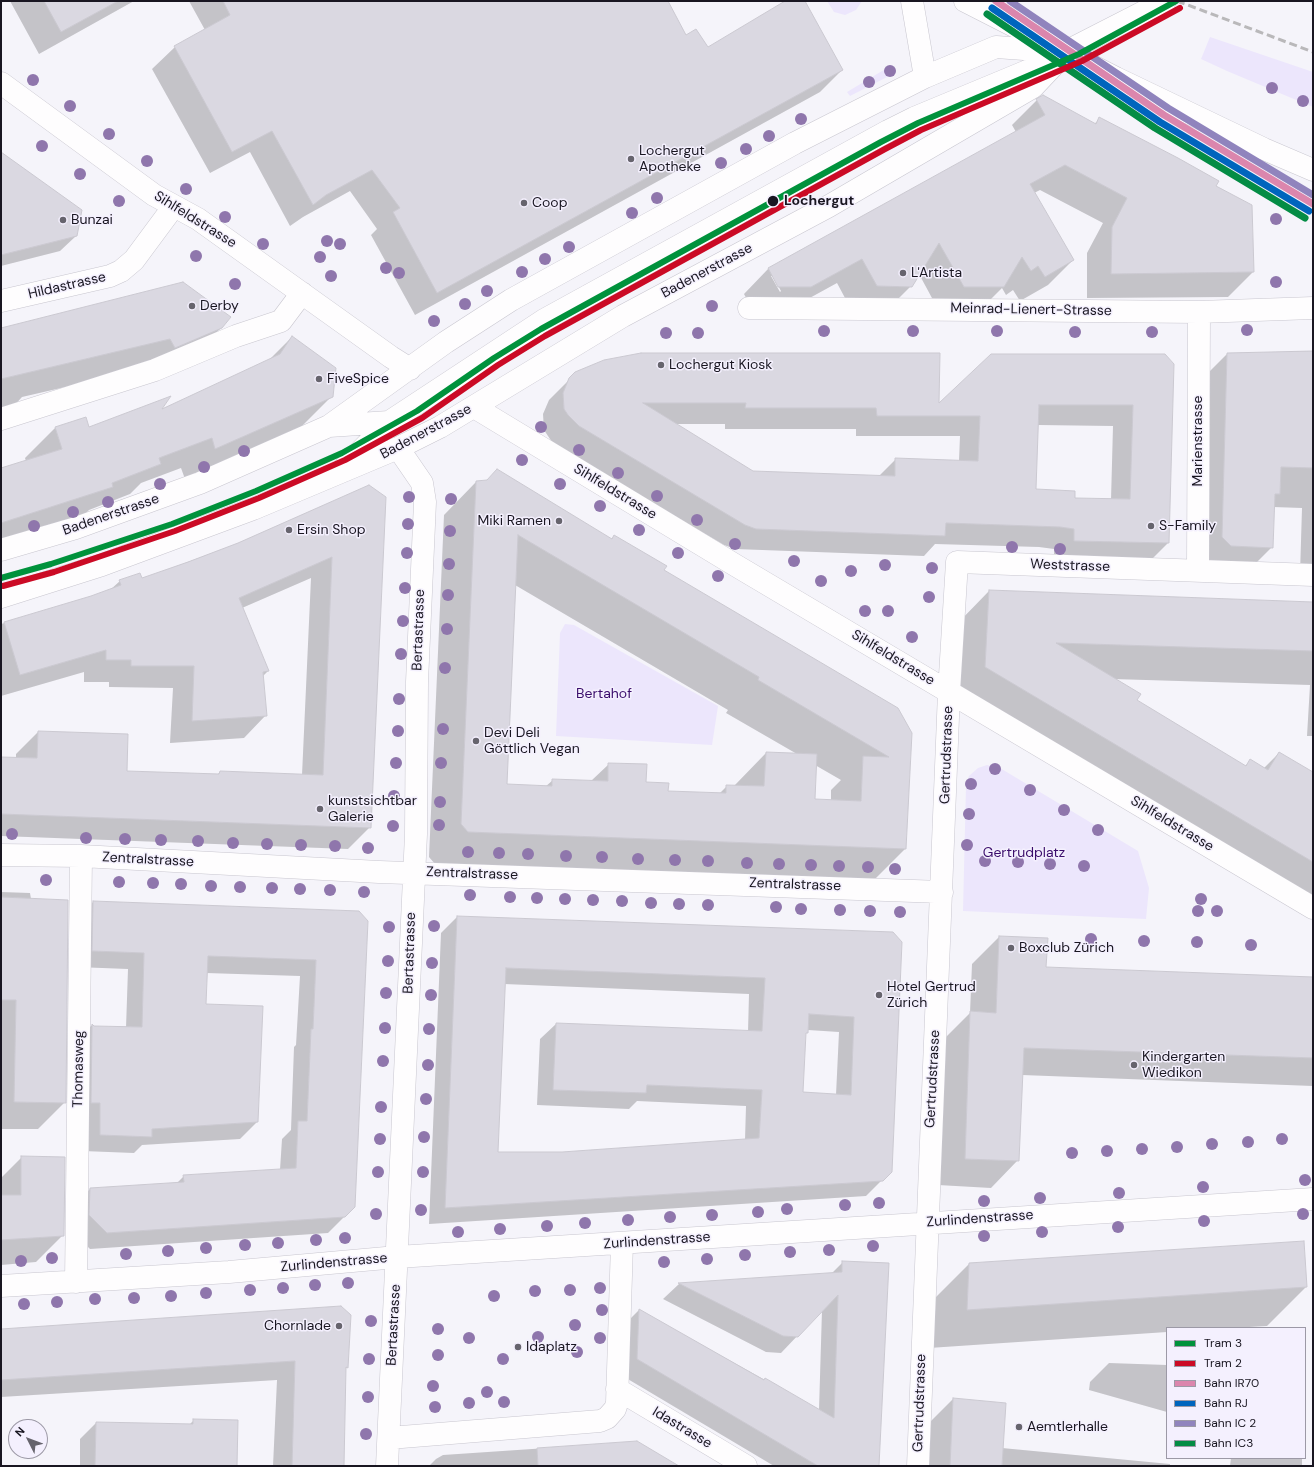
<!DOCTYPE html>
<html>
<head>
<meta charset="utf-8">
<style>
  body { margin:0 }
  #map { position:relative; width:1314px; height:1467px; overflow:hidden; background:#f5f4fa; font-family:"DM Sans",sans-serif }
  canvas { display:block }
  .frame { position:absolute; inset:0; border:2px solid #191621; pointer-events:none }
  .legend { position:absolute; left:1166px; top:1327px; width:140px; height:132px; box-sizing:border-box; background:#f4f0fe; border:1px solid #9c99a6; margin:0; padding:5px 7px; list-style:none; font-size:12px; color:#191621 }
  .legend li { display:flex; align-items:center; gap:8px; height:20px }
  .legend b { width:20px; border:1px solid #9c99a6 }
  .north { position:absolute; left:8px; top:1419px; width:40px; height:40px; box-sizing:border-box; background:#f4f0fe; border:1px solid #9c99a6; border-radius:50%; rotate:312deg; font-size:11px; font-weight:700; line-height:16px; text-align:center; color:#191621 }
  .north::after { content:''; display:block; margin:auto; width:14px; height:18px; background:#66646d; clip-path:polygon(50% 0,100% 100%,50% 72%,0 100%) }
</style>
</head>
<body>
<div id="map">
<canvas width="1314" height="1467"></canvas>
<div class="frame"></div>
<ul class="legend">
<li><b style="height:5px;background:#00923c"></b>Tram 3</li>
<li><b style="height:5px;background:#cb0a25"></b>Tram 2</li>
<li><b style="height:5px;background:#db86ad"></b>Bahn IR70</li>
<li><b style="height:5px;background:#0065bd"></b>Bahn RJ</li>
<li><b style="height:5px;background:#9084bd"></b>Bahn IC 2</li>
<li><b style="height:5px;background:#048c45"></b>Bahn IC3</li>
</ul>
<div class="north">N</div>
</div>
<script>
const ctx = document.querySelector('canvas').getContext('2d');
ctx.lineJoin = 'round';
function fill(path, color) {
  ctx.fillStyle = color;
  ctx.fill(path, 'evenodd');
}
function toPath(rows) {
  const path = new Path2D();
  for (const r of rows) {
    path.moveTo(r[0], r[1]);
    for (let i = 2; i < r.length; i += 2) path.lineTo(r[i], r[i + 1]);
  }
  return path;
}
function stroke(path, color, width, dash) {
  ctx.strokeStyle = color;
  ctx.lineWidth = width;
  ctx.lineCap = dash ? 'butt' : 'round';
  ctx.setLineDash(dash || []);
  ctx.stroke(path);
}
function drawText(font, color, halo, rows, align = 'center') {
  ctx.font = font + ' "DM Sans",sans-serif';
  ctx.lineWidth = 3;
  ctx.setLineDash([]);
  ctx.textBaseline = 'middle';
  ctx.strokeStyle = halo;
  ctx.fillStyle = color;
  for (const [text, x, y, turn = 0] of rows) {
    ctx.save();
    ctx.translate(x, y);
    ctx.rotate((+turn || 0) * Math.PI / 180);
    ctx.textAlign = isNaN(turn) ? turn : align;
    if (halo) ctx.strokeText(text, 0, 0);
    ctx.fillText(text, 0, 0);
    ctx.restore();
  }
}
fill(toPath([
  [827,1,862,1,856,10,845,15,834,12],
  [1210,37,1313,72,1313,107,1227,71,1201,59],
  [892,65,895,73,850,96,847,92],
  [565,624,574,625,718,706,712,745,556,736,560,633],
  [987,765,1000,768,1138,851,1149,888,1146,919,963,911,966,786,969,776,978,768]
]), '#ece6fc');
fill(toPath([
  [10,1,134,1,39,54],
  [189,1,666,1,686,36,708,49,787,1,804,1,842,70,820,92,415,315,371,235,377,229,350,191,303,217,290,226,250,152,210,173,152,69,175,47,205,30],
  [1037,100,1094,124,1100,119,1215,187,1253,272,1228,297,1087,298,1087,253,1103,223,1040,190,1034,193,1073,260,1048,285,1020,301,1013,290,1006,295,1002,288,978,312,939,311,919,274,911,286,886,311,852,311,837,283,786,311,753,311,744,294,768,269,1016,132,1012,125],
  [771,276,773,276,781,291,780,292],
  [1,153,76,236,60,251,1,266],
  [222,327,191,358,22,397,1,420,1,329],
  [292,337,332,396,301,427,185,479,181,468,141,483,130,494,89,510,82,517,1,543,1,468,26,461,25,458,56,427,89,428,159,411,269,360],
  [1313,351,1313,575,1300,574,1302,508,1273,507,1272,547,1247,572,1206,571,1202,379,1227,354],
  [1164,355,1168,543,1147,564,1054,561,1054,549,1039,547,935,544,924,556,735,549,724,545,558,447,552,442,544,430,543,414,549,400,570,379,938,406],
  [674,424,725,424,725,429,856,429,856,436,960,436,959,461,896,459,878,477,753,472],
  [1038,425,1113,426,1111,500,1074,499,1035,490],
  [476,482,611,539,614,536,663,570,898,709,905,849,873,881,435,864,429,857,444,515],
  [515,585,728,710,726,713,797,754,766,753,734,786,727,786,719,794,667,792,645,783,609,764,591,781,553,780,545,787,506,785],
  [815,765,841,780,831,790,831,801,814,800],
  [368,486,370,827,348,849,1,836,1,758,16,759,16,754,38,732,126,772,217,775,220,772,302,775,311,578,242,608,268,671,263,676,266,715,244,738,170,743,173,688,109,687,109,682,84,682,84,672,1,696,1,624,92,597,110,590,120,581,142,579,239,543],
  [989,591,1313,603,1313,736,1307,736,1310,685,1113,679,1136,701,1245,766,1250,761,1264,768,1279,753,1313,773,1313,899,952,701,956,625],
  [1,892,30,893,65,1102,38,1129,1,1129],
  [93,902,359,912,354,1207,328,1233,90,1249,73,1232,73,1206,90,1189,176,1184,184,1176,280,1170,282,1139,291,1130,294,1047,296,1045,300,976,206,973,205,1005,257,1122,240,1139,142,1145,134,1153,83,1151,75,1042,92,1025,93,1027,126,1028,128,969,76,967,77,919],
  [457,917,893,933,891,1171,866,1196,429,1224,441,933],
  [504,984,749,994,748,1032,556,1024,540,1039,537,1105,629,1109,637,1101,746,1106,745,1140,562,1153,497,1153],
  [808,1030,839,1032,836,1095,802,1092,804,1036],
  [999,937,1045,968,1313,978,1313,1086,1022,1075,1018,1160,991,1188,938,1185,944,1039,970,1013,972,964],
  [22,1157,63,1235,36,1262,1,1265,1,1178],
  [843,1262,878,1466,774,1466,621,1375,623,1326,639,1310,819,1410,822,1310,781,1353,766,1352,663,1299,679,1284,831,1274],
  [969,1264,1306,1287,1267,1326,1231,1328,1167,1328,1167,1332,929,1348,930,1303],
  [340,1307,347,1367,345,1370,342,1466,273,1466,277,1380,1,1397,1,1330],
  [1305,1356,1306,1356,1305,1378],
  [1109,1363,1167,1365,1167,1412,1089,1390,1090,1382],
  [953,1399,1002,1448,1170,1464,1170,1466,929,1466,931,1421],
  [194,1420,236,1466,80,1466,80,1439,96,1423,189,1425],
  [636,1442,677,1466,429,1466,436,1459,443,1455],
  [1231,1458,1302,1458,1302,1466,1230,1466]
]), '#0003');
const building = toPath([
  [44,1,118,1,61,32,44,1],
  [223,1,668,1,686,35,696,29,708,47,785,1,805,1,843,70,437,293,393,212,400,208,372,170,326,195,313,205,272,131,232,152,174,46,230,15,223,1],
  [1043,95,1096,124,1099,117,1178,158,1219,181,1216,186,1252,205,1254,272,1111,274,1112,227,1127,198,1065,165,1030,184,1074,260,1045,277,1038,266,1031,271,1022,257,1004,287,964,287,939,243,912,287,877,286,862,259,811,287,778,287,768,268,1045,115,1036,99,1043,95],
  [1,152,82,210,77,236,1,255,1,152],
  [183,282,231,317,222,328,175,348,170,339,1,379,1,328,183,282],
  [292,336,336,368,333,397,215,449,212,438,159,458,161,464,112,483,113,487,1,523,1,468,62,449,55,427,86,417,89,427,171,396,162,409,280,354,292,336],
  [1313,351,1313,468,1281,467,1280,494,1275,494,1273,548,1231,546,1222,537,1227,353,1313,351],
  [641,353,940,353,939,403,991,354,1165,354,1174,364,1169,543,1074,541,1074,529,1060,527,946,523,945,536,756,529,745,525,579,426,568,415,564,409,563,393,569,378,575,372,604,360,641,353],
  [643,403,746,403,745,408,876,408,877,416,980,416,978,461,895,458,895,476,753,471,643,403],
  [1039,405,1133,405,1130,499,1075,498,1075,491,1036,489,1039,405],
  [497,469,612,539,614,535,667,566,664,570,898,708,912,733,906,849,468,832,461,824,476,481,487,480,497,469],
  [518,535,759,677,758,680,889,757,863,756,861,801,815,799,817,754,766,752,764,786,726,785,726,793,668,791,669,783,646,782,647,764,608,763,608,781,552,779,552,786,507,784,518,535],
  [369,485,386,497,371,828,1,814,1,757,37,758,38,731,128,734,127,771,219,774,220,771,323,775,332,557,239,598,269,671,263,672,267,716,192,721,194,666,131,666,131,660,106,660,106,650,20,675,4,622,91,596,121,585,119,580,140,573,142,578,188,562,238,543,369,485],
  [989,590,1313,602,1313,651,1056,643,1141,694,1137,700,1246,766,1250,759,1268,770,1279,752,1313,772,1313,862,985,667,989,590],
  [1,897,68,900,66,1103,14,1102,16,1000,1,1000,1,897],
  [93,901,359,911,368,921,355,1207,345,1217,107,1233,89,1215,90,1188,184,1182,183,1175,296,1168,298,1121,307,1121,311,1029,313,1029,316,960,208,956,206,1004,263,1006,258,1122,152,1129,152,1137,100,1135,100,1103,91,1103,92,1024,94,1026,142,1027,144,953,92,951,93,901],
  [457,916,893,932,902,942,892,1172,883,1181,445,1208,457,916],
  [506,968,765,978,762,1031,556,1023,553,1090,646,1093,647,1085,762,1090,759,1138,562,1152,498,1152,506,968],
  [809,1014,854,1017,851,1095,803,1092,806,1033,808,1033,809,1014],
  [999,936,1048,938,1046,967,1313,977,1313,1058,1024,1048,1019,1161,965,1159,970,1011,996,1013,999,936],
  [21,1156,65,1157,64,1236,1,1240,1,1195,21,1195,21,1156],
  [1304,1241,1307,1287,967,1310,969,1263,1304,1241],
  [842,1261,889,1263,879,1466,818,1466,637,1359,639,1309,764,1380,765,1378,834,1418,838,1295,798,1337,783,1336,678,1283,842,1272,842,1261],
  [341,1306,351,1315,348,1368,346,1367,344,1466,292,1466,295,1361,1,1380,1,1329,341,1306],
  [953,1398,1006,1403,1002,1466,950,1466,953,1398],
  [193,1419,238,1420,237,1466,95,1466,96,1422,193,1424,193,1419],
  [637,1441,679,1466,538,1466,537,1448,637,1441]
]);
fill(building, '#dad8e1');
stroke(building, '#cbc9d1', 1);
const minor = toPath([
  [912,1,925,77],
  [1,83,154,195,198,219,391,357,410,369],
  [1,301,110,276,121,271,134,260,174,206],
  [749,308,1199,312,1313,308],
  [474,407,735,565,1313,908],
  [1,419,155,370,236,336,281,321,302,293],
  [329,426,389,422],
  [345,467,389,422,544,320,888,131,914,118,1032,69,1165,1],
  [1,550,76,528,200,483,329,426,446,342,511,300,795,143,925,77,996,47,1066,52],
  [1198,570,1199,312],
  [1,597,102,565,253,509,398,448,440,427,623,316,829,206,1033,87,1066,52],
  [1,855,81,856,379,872,942,892],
  [76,1282,81,856],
  [1,1286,229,1272,397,1257,1313,1199],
  [617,1389,746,1466],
  [389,1438,600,1421,607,1418,615,1409,617,1403,622,1243],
  [387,1466,416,834,417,682,425,502,422,483,398,448],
  [918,1466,949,692,957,562,1313,575]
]);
const major = toPath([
  [965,1,1116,78,1264,149,1313,170]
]);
stroke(minor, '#c8c6cf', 23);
stroke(major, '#c8c6cf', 23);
stroke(minor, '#fefdfe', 22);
stroke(major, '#fefdfe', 22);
stroke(toPath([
  [1177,1,1313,52]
]), '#b9b8ba', 3, [8, 4]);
stroke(toPath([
  [996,1,1164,115,1313,204]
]), '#db86ad', 7);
stroke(toPath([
  [992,8,1160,122,1309,211]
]), '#0065bd', 7);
stroke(toPath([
  [1010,1,1168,108,1313,195]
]), '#9084bd', 7);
stroke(toPath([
  [987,14,1155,128,1305,218]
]), '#048c45', 7);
stroke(toPath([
  [1,578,51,564,172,524,256,491,342,453,417,411,494,358,541,329,881,142,918,123,1079,54,1176,1]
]), '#00923c', 6);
stroke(toPath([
  [3,586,54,572,175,531,259,498,345,460,422,418,498,365,545,336,885,149,921,130,1082,61,1180,8]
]), '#cb0a25', 6);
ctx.fillStyle = '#8f76ac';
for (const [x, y] of [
  [890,71],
  [33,80],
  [869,82],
  [1272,88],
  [1303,101],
  [70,106],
  [801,119],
  [109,134],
  [769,136],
  [42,146],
  [746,149],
  [147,161],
  [721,163],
  [80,174],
  [186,189],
  [657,198],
  [119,201],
  [632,213],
  [225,217],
  [1276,219],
  [327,241],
  [263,244],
  [340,244],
  [569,247],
  [196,256],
  [320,257],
  [545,259],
  [386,268],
  [522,272],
  [399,273],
  [331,276],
  [1276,282],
  [235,284],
  [487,291],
  [465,304],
  [712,306],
  [434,321],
  [1247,330],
  [824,331],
  [913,331],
  [997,331],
  [1075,332],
  [1152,332],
  [666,333],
  [698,333],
  [541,427],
  [579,450],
  [244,451],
  [522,460],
  [204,467],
  [618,473],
  [160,484],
  [560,484],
  [657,496],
  [409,497],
  [451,499],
  [108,502],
  [600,506],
  [73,512],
  [697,520],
  [408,524],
  [34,526],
  [639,530],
  [450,531],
  [735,544],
  [1012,547],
  [1060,549],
  [407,553],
  [678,553],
  [794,561],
  [449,564],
  [885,565],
  [932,568],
  [851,571],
  [718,576],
  [821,581],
  [405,588],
  [448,595],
  [929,597],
  [865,611],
  [888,611],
  [403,621],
  [447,629],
  [912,637],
  [401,654],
  [445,668],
  [399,699],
  [443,729],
  [398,731],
  [396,763],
  [441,763],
  [995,769],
  [971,784],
  [1030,790],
  [394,796],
  [440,802],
  [1064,810],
  [969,814],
  [439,825],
  [393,826],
  [1098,830],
  [12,834],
  [86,838],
  [125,839],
  [161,840],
  [198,841],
  [233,843],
  [267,844],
  [301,845],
  [967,845],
  [335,846],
  [368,848],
  [468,852],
  [499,853],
  [528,854],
  [566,856],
  [602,857],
  [638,859],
  [675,860],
  [708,861],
  [985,861],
  [1018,862],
  [747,863],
  [779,864],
  [1050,864],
  [811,865],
  [839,866],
  [1084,866],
  [868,867],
  [895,869],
  [46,880],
  [119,882],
  [153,883],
  [181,884],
  [211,886],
  [240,887],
  [272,888],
  [300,889],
  [330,890],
  [364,892],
  [470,895],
  [510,897],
  [537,898],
  [565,899],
  [1201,899],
  [593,900],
  [622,901],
  [651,903],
  [679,904],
  [708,905],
  [776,907],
  [801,909],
  [840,910],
  [870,911],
  [1198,911],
  [1217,911],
  [900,912],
  [434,926],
  [389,927],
  [1091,939],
  [1144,941],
  [1197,942],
  [1251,945],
  [388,961],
  [432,963],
  [386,993],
  [431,995],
  [385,1028],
  [429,1029],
  [383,1061],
  [428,1065],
  [426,1099],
  [381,1107],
  [424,1137],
  [380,1139],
  [1282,1139],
  [1248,1142],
  [1212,1144],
  [1177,1147],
  [1142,1149],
  [1107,1151],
  [1072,1153],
  [378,1172],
  [423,1172],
  [1305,1180],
  [1203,1187],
  [1119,1193],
  [1040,1198],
  [984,1201],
  [879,1203],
  [845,1205],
  [787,1209],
  [421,1210],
  [758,1212],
  [376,1214],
  [1303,1214],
  [712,1215],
  [670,1217],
  [628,1220],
  [1204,1221],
  [585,1223],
  [547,1226],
  [1118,1227],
  [500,1229],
  [458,1232],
  [1042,1232],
  [984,1236],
  [345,1238],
  [316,1240],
  [278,1243],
  [245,1245],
  [873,1246],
  [206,1248],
  [829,1250],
  [168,1251],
  [790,1252],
  [126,1254],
  [745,1255],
  [52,1258],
  [707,1259],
  [21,1261],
  [664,1262],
  [348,1283],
  [315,1285],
  [283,1288],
  [600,1288],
  [250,1290],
  [570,1290],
  [535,1291],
  [206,1293],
  [171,1296],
  [494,1296],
  [134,1298],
  [95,1299],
  [57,1302],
  [24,1304],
  [602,1310],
  [371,1321],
  [575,1325],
  [438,1329],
  [538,1337],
  [469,1338],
  [600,1338],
  [577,1352],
  [438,1355],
  [369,1359],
  [503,1359],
  [433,1386],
  [487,1392],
  [368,1397],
  [504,1402],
  [469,1403],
  [435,1407],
  [366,1434]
]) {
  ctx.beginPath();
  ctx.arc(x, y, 6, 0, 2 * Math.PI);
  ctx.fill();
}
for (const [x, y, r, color] of [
  [631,159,4,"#66646d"],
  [773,201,6,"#191621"],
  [524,203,4,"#66646d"],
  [63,220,4,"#66646d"],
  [903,273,4,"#66646d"],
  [192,306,4,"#66646d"],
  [661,365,4,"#66646d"],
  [319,379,4,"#66646d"],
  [559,521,4,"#66646d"],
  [1151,526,4,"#66646d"],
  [289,530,4,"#66646d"],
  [476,741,4,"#66646d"],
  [320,809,4,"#66646d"],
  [1011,948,4,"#66646d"],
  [879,995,4,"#66646d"],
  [1134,1065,4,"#66646d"],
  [339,1326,4,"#66646d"],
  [518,1347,4,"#66646d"],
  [1019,1427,4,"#66646d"]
]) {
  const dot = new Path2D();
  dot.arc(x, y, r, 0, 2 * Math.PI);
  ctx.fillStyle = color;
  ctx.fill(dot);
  stroke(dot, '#f4f0fe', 1.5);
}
drawText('14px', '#191621', '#f4f0fe', [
  ["Lochergut",639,151],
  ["Apotheke",639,167],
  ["Coop",532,203],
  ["Bunzai",71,220],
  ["L'Artista",911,273],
  ["Derby",200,306],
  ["Lochergut Kiosk",669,365],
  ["FiveSpice",327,379],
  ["Miki Ramen",551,521,"right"],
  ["S-Family",1159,526],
  ["Ersin Shop",297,530],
  ["Devi Deli",484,733],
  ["Göttlich Vegan",484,749],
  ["kunstsichtbar",328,801],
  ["Galerie",328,817],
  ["Boxclub Zürich",1019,948],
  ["Hotel Gertrud",887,987],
  ["Zürich",887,1003],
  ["Kindergarten",1142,1057],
  ["Wiedikon",1142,1073],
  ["Chornlade",331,1326,"right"],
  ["Idaplatz",526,1347],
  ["Aemtlerhalle",1027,1427]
], 'left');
drawText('bold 14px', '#191621', '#f4f0fe', [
  ["Lochergut",784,201]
], 'left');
drawText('14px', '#191621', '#f4f0fe', [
  ["Sihlfeldstrasse",195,220,32],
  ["Badenerstrasse",707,271,-28],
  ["Hildastrasse",67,286,-13],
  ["Meinrad-Lienert-Strasse",1031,310,1],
  ["Badenerstrasse",426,432,-28],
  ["Marienstrasse",1198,441,-90],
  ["Sihlfeldstrasse",615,492,31],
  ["Badenerstrasse",111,515,-19],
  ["Weststrasse",1070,566,2],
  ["Bertastrasse",419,630,-88],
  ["Sihlfeldstrasse",893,658,31],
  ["Gertrudstrasse",947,755,-88],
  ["Sihlfeldstrasse",1172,824,31],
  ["Zentralstrasse",148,860,3],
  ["Zentralstrasse",472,874,2],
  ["Zentralstrasse",795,885,2],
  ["Bertastrasse",410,953,-88],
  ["Thomasweg",79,1069,-89],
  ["Gertrudstrasse",933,1079,-87],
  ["Zurlindenstrasse",980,1219,-4],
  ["Zurlindenstrasse",657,1241,-4],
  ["Zurlindenstrasse",334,1263,-5],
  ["Bertastrasse",394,1325,-87],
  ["Gertrudstrasse",920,1403,-88],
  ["Idastrasse",682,1428,31]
]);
drawText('14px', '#3b0e6c', '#f4f0fe', [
  ["Bertahof",604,694],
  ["Gertrudplatz",1024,853]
]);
</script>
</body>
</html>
